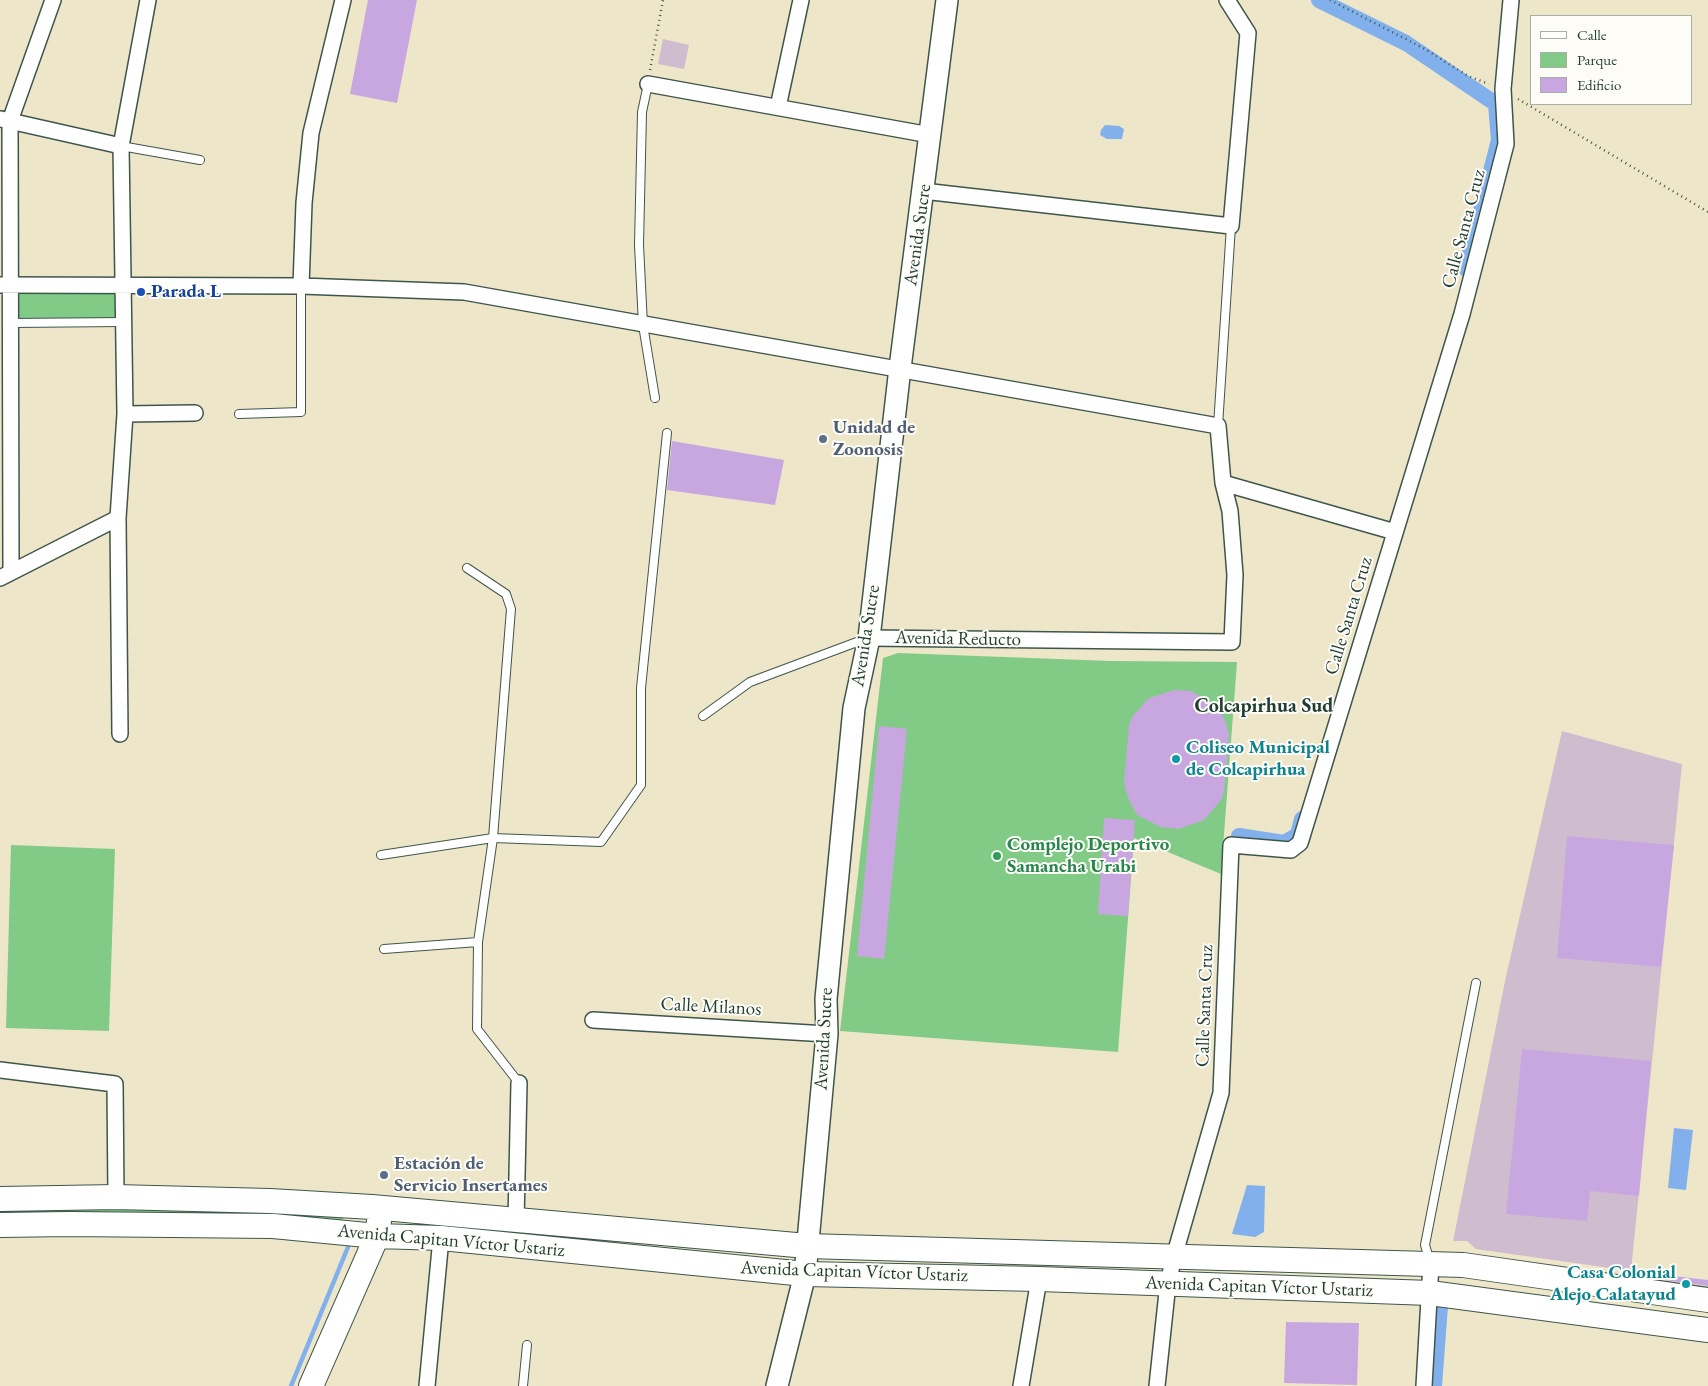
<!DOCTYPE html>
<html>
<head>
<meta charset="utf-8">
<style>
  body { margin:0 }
  #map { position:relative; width:1708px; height:1386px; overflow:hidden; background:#eee6c9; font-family:"EB Garamond",serif }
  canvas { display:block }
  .legend { position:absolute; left:1530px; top:15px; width:162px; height:90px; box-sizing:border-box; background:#fdfcf7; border:1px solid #a4b0a9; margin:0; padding:6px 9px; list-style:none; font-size:15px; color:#1f3d34 }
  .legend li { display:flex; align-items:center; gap:10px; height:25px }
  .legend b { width:25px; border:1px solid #a4b0a9 }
</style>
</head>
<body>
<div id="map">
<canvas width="1708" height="1386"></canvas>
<ul class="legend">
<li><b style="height:6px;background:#fff"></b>Calle</li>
<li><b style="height:14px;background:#82cb87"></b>Parque</li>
<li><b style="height:14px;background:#c8a7e1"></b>Edificio</li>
</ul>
</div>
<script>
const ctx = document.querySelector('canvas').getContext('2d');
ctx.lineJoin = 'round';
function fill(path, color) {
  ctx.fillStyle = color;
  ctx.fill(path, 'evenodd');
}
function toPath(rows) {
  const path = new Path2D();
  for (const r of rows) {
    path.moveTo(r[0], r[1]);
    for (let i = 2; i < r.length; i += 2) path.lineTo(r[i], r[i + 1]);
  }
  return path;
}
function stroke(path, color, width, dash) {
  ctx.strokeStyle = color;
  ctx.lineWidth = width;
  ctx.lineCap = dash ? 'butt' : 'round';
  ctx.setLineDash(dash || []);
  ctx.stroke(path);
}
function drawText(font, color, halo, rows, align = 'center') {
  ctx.font = font + ' "EB Garamond",serif';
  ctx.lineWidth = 4;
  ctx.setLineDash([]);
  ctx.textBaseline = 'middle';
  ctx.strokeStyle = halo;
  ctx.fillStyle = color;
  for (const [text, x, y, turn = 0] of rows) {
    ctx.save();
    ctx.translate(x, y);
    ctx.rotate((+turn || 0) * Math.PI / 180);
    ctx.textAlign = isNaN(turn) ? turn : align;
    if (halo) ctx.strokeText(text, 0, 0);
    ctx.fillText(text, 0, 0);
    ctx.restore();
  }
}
fill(toPath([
  [663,39,689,45,684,69,658,64],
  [1562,731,1682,764,1631,1271,1476,1249,1467,1241,1453,1241,1505,981]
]), '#cfbdcf');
fill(toPath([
  [120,292,120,320,17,320,17,293],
  [898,653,1111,661,1237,662,1221,874,1134,838,1118,1052,840,1031,883,658],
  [11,845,115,849,109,1031,6,1028],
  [0,1206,344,1211,343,1222,0,1217]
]), '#82cb87');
fill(toPath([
  [1105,125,1119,126,1124,129,1122,139,1107,139,1100,135,1101,130],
  [1674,1128,1693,1130,1686,1190,1668,1188],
  [1247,1185,1265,1186,1264,1232,1255,1237,1232,1234]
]), '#81b0ec');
stroke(toPath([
  [291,1386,348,1247]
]), '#81b0ec', 4.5);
stroke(toPath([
  [1319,0,1406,43,1496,104,1499,140,1466,269],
  [1239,836,1284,843,1298,835,1302,819],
  [1434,1386,1440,1306]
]), '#81b0ec', 16);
fill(toPath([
  [368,0,417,0,397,103,350,94],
  [672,441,784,460,775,505,667,490],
  [1174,690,1191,691,1213,704,1224,718,1229,734,1224,792,1221,800,1204,820,1179,829,1161,827,1137,815,1129,800,1124,783,1129,725,1132,717,1149,698],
  [879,726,907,729,884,959,857,956],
  [1104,818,1135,820,1128,916,1098,914],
  [1567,836,1674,845,1661,967,1557,958],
  [1522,1049,1651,1061,1639,1196,1590,1191,1587,1221,1506,1214],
  [1665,1275,1708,1280,1708,1286,1665,1280],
  [1286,1322,1359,1323,1357,1385,1284,1383]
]), '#c8a7e1');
const lane = toPath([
  [648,84,642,112,639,245,643,325,655,398],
  [121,146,200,160],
  [11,323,123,322],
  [239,414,301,412,301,286],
  [1218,426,1231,226],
  [467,568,506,594,511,609,493,838,478,942,477,1029,519,1083],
  [703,716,750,682,865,639],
  [381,855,493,838,601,842,641,785,641,688,667,433],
  [384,949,478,942],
  [1430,1262,1425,1245,1476,983],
  [523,1386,527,1345]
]);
const street = toPath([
  [648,84,930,135],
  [778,107,801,0],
  [1,119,121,146],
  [923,191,1231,226,1248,33,1227,0],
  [0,285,301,286,464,292,1218,426,1223,483,1230,511,1235,575,1232,642,869,638],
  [301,286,304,203,311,133,343,0],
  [125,414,195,413],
  [1223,483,1395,532],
  [11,572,10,121,53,0],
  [0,578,118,518],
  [120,734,118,518,125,414,121,146,148,0],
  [593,1020,827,1034],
  [0,1070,115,1084,116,1197],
  [516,1221,519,1083],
  [427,1386,441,1238],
  [1021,1386,1039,1279],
  [1157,1386,1168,1283,1174,1257,1221,1093,1231,845,1291,850,1300,843,1462,314,1506,144,1503,89,1511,0],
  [1424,1386,1431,1264]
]);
const secondary = toPath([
  [777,1386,805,1274,827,1034,826,999,854,708,869,638,900,368,947,0]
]);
const primary = toPath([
  [0,1199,116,1197,270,1201,372,1207,807,1246,1463,1265,1708,1300],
  [0,1225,69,1224,273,1226,377,1236,441,1238,805,1274,1039,1279,1430,1293,1708,1330],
  [311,1386,377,1236,379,1221]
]);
stroke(lane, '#3e564a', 10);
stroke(street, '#3e564a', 18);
stroke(secondary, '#3e564a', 24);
stroke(primary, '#3e564a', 26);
stroke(toPath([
  [1330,0,1425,49,1468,76,1489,84],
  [650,70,663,0],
  [1518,99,1708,212]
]), '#3e564a', 2.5, [1, 4]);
stroke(lane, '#fff', 8);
stroke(street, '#fff', 15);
stroke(secondary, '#fff', 21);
stroke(primary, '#fff', 24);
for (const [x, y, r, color] of [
  [141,292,5,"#1a4fb4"],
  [823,439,5,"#5c6f8a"],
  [1176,759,5,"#0f9aa8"],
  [997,856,5,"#2e9e5b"],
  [384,1175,5,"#5c6f8a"],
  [1686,1284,5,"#0f9aa8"]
]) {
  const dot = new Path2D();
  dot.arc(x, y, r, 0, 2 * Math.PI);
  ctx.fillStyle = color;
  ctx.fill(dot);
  stroke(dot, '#fdfcf7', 2);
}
drawText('19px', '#1f3d34', '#fdfcf7', [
  ["Calle Santa Cruz",1464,229,-75],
  ["Avenida Sucre",918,235,-82],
  ["Calle Santa Cruz",1349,616,-73],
  ["Avenida Sucre",866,636,-81],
  ["Avenida Reducto",958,639,1],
  ["Calle Santa Cruz",1205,1006,-88],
  ["Calle Milanos",711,1007,3],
  ["Avenida Sucre",824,1039,-87],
  ["Avenida Capitan Víctor Ustariz",451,1241,5],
  ["Avenida Capitan Víctor Ustariz",854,1272,2],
  ["Avenida Capitan Víctor Ustariz",1259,1287,2]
]);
drawText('bold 19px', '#164399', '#fdfcf7', [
  ["Parada L",151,292]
], 'left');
drawText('bold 19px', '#4e5e75', '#fdfcf7', [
  ["Unidad de",833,428],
  ["Zoonosis",833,450],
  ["Estación de",394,1164],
  ["Servicio Insertames",394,1186]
], 'left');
drawText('bold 19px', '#0d838f', '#fdfcf7', [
  ["Coliseo Municipal",1186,748],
  ["de Colcapirhua",1186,770],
  ["Casa Colonial",1676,1273,"right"],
  ["Alejo Calatayud",1676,1295,"right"]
], 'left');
drawText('bold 19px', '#27864d', '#fdfcf7', [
  ["Complejo Deportivo",1007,845],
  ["Samancha Urabi",1007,867]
], 'left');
drawText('bold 20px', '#1f3d34', '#fdfcf7', [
  ["Colcapirhua Sud",1264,707]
]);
</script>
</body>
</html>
